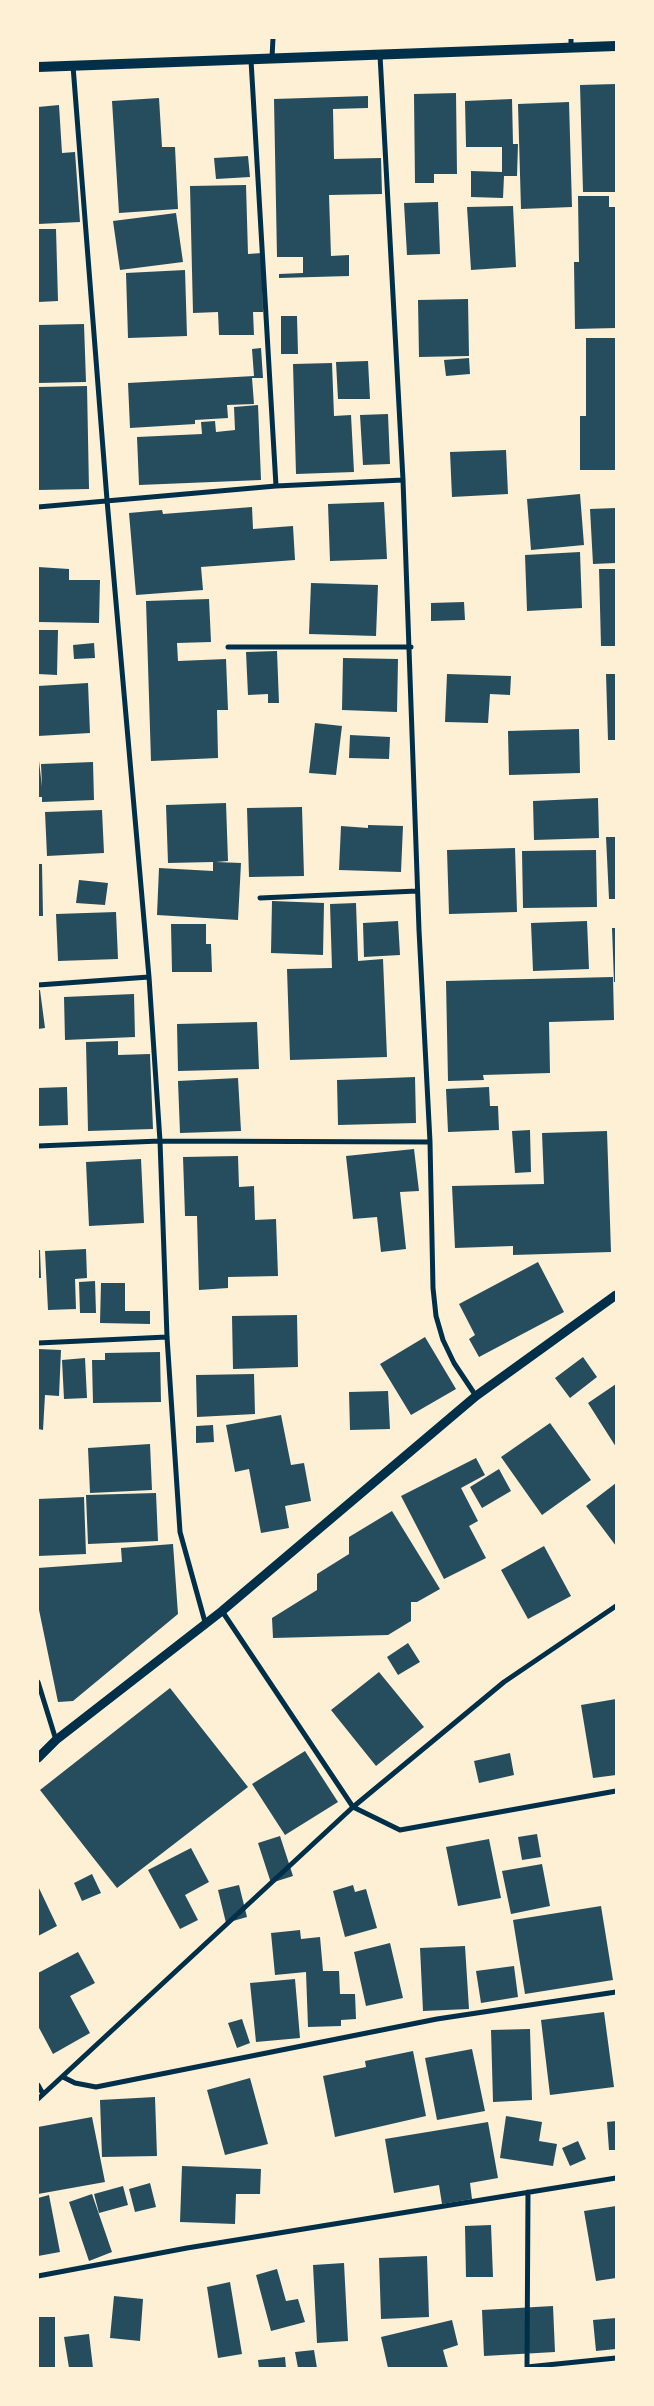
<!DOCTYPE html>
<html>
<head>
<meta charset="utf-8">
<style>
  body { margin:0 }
  #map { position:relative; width:654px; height:2406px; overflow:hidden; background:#fdf0d5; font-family:Literata,serif }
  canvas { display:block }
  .frame { position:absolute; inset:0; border:39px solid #fdf0d5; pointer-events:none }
</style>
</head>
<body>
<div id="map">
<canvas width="654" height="2406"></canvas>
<div class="frame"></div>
</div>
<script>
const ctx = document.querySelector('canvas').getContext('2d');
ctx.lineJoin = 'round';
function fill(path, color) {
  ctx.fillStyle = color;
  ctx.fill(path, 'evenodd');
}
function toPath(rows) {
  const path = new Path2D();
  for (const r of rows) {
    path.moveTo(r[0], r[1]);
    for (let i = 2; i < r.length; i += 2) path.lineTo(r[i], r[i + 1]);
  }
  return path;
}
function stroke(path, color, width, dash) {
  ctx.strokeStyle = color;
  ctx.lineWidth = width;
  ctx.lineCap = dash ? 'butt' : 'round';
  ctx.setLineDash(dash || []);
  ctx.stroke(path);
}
fill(toPath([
  [616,84,616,192,583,192,580,85],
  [456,93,457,174,434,174,434,183,415,183,414,94],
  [368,96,368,108,333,109,334,159,381,158,382,194,329,195,331,256,349,255,349,276,279,278,279,274,303,273,303,257,277,257,274,99],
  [159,98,162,147,175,147,178,209,119,213,112,101],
  [512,99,513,144,518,144,517,176,504,176,503,198,471,197,471,171,502,172,502,147,466,147,465,101],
  [569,102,572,207,521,209,518,104],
  [59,105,62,153,75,152,80,222,38,224,38,107],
  [248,156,250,177,216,179,214,158],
  [246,185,248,254,262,253,263,312,253,312,254,335,219,335,218,312,193,313,190,186],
  [578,196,609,196,609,207,616,207,616,328,575,329,574,262,579,262],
  [438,202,440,254,407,255,404,203],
  [513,206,516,267,471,270,467,207],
  [176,213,183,262,120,270,113,221],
  [38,229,56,229,58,301,38,302],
  [185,270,187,336,128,338,126,273],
  [468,299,469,356,419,357,418,300],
  [281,316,297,316,298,354,281,354],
  [84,324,86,382,38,383,38,325],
  [586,338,616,338,616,470,580,470,580,416,586,416],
  [261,348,263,378,252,378,254,404,227,405,228,418,195,420,195,424,130,428,128,383,254,376,252,349],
  [469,358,470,374,446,376,444,360],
  [368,361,370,399,338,399,336,362],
  [332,363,334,416,351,415,354,472,296,474,293,364],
  [87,386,89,489,38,490,38,387],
  [258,405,261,480,139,485,137,437,202,434,201,422,215,421,216,432,235,430,234,407],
  [388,414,390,464,363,465,360,415],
  [506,450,508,494,452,497,450,452],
  [580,494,584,545,531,550,527,499],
  [384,502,387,559,330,561,328,504],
  [252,507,253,529,293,526,295,560,201,567,203,590,136,595,129,513,162,510,163,514],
  [616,508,616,563,593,564,590,509],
  [580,552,582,608,527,611,525,555],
  [38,567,69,569,69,580,100,580,99,623,38,622],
  [599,569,616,569,616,646,601,646],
  [311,583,378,585,376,636,309,634],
  [209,599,211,642,177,643,178,661,226,659,228,710,217,710,218,758,151,761,146,601],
  [464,602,465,620,431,621,431,603],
  [38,630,58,630,57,675,38,674],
  [94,643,95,658,74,659,73,645],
  [277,651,279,703,268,703,268,694,248,695,246,652],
  [343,658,398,659,397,712,342,710],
  [447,674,511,676,510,695,490,694,488,723,445,722],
  [606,674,616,674,616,740,608,740],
  [88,683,90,733,38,736,38,686],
  [315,723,342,726,336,775,309,773],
  [579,729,580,773,509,775,508,731],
  [350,735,390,737,389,759,349,758],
  [39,761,42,787,41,764,93,762,94,800,42,802,42,797,38,797],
  [598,798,599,838,534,840,533,801],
  [226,803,228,861,216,862,241,863,238,920,157,915,159,868,213,871,213,862,168,863,166,805],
  [302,807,304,876,249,877,247,808],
  [102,810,104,853,47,856,45,812],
  [368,825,403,826,401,872,339,870,341,826,368,828],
  [606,837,616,837,616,899,609,899],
  [515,848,517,912,449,914,447,850],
  [596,850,597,907,523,908,522,851],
  [38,864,42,864,43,916,38,916],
  [79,880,108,883,105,905,76,903],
  [272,901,324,903,323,955,271,953],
  [356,903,358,961,383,959,387,1057,290,1060,287,969,332,968,330,904],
  [116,912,118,959,58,961,56,914],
  [398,921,400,955,364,957,363,923],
  [587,921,589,969,533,971,531,923],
  [171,924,206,924,206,944,211,944,212,972,172,972],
  [612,928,616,928,616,982,614,982],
  [613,977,614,1020,549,1022,550,1073,483,1075,484,1080,448,1081,446,981],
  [38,990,40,990,45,1028,38,1029],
  [134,994,135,1037,65,1040,64,997],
  [257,1022,259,1069,178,1071,177,1024],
  [118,1041,118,1055,150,1054,153,1129,88,1131,86,1042],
  [415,1077,416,1123,338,1125,337,1080],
  [238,1078,241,1131,180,1133,178,1081],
  [67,1087,68,1125,38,1126,38,1088],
  [489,1087,490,1106,498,1106,499,1130,448,1132,446,1089],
  [530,1130,531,1172,515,1173,512,1131],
  [607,1131,611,1252,513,1255,513,1246,455,1248,452,1186,544,1184,542,1133],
  [414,1149,419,1191,400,1192,406,1249,381,1252,377,1217,353,1219,346,1156],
  [238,1156,239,1187,254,1186,255,1220,276,1219,278,1276,228,1277,228,1288,199,1290,197,1216,185,1216,183,1157],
  [141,1159,144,1223,89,1226,86,1162],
  [86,1249,87,1278,75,1279,76,1309,48,1310,45,1251],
  [38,1250,40,1250,41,1278,38,1278],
  [538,1262,564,1312,479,1357,469,1339,475,1335,459,1304],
  [95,1281,96,1313,80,1313,79,1282],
  [101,1283,125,1283,125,1311,150,1311,150,1324,100,1323],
  [297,1315,298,1367,233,1369,232,1316],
  [425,1337,456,1389,411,1415,380,1364],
  [38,1349,61,1350,59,1396,45,1395,43,1430,38,1429],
  [160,1352,161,1402,93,1403,92,1360,105,1360,105,1353],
  [583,1357,597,1377,570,1398,555,1378],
  [85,1358,87,1398,64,1399,62,1360],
  [254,1374,255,1414,197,1417,196,1375],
  [616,1384,616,1447,588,1403],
  [388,1391,390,1429,350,1430,349,1392],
  [281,1415,291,1465,304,1463,311,1501,285,1506,289,1528,261,1533,249,1469,235,1472,226,1425],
  [550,1423,591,1480,542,1515,501,1457],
  [213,1425,214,1442,196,1443,196,1426],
  [150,1444,152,1490,90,1493,88,1448],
  [476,1458,485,1475,461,1488,478,1521,469,1526,486,1558,444,1579,401,1496],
  [499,1469,511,1491,482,1508,470,1487],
  [616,1483,616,1546,586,1506],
  [156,1493,158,1541,88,1544,86,1495],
  [84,1497,86,1554,38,1556,38,1499],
  [392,1511,440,1589,417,1602,411,1602,411,1621,388,1635,273,1638,272,1618,317,1590,317,1574,349,1554,349,1537],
  [173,1544,178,1614,73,1701,58,1702,38,1605,38,1568,122,1562,121,1548],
  [544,1546,571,1596,528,1619,501,1570],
  [408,1643,420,1662,398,1675,387,1657],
  [379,1672,424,1727,376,1766,331,1710],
  [170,1688,248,1787,117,1888,40,1790],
  [616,1699,616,1775,593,1778,581,1705],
  [305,1751,338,1802,285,1835,252,1784],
  [510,1753,514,1775,479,1783,474,1761],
  [537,1834,541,1857,522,1860,518,1837],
  [280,1836,293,1876,271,1883,258,1843],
  [489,1839,501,1898,458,1906,446,1847],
  [191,1848,209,1882,185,1895,198,1920,180,1929,148,1870],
  [542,1864,550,1906,511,1914,502,1871],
  [92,1874,101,1893,82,1901,74,1883],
  [239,1885,247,1917,226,1923,218,1890],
  [353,1885,355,1892,366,1889,377,1928,345,1937,333,1891],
  [38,1886,57,1926,38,1936],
  [601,1906,613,1980,525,1994,513,1920],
  [300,1930,301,1939,320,1937,323,1971,339,1971,340,1994,355,1994,356,2019,341,2020,341,2026,308,2027,306,1972,275,1975,271,1933],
  [390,1943,403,1998,366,2006,354,1952],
  [465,1946,469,2009,423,2011,420,1948],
  [78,1952,95,1983,70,1996,90,2033,53,2054,38,2026,38,1973],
  [514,1966,518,1997,481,2003,476,1971],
  [295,1979,300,2038,256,2042,250,1983],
  [604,2012,614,2087,550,2095,541,2020],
  [242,2019,250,2043,237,2048,228,2023],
  [530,2029,532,2100,493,2102,491,2030],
  [472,2049,485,2111,437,2120,425,2058],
  [413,2051,426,2116,335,2137,323,2076,366,2067,365,2061],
  [250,2078,268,2144,225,2155,207,2090],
  [155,2097,157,2156,102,2157,100,2100],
  [506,2116,542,2122,539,2141,557,2144,553,2166,500,2158],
  [92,2117,105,2182,38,2194,38,2127],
  [616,2121,616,2150,609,2150,607,2122],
  [488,2122,498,2178,470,2183,472,2199,442,2204,439,2185,394,2193,385,2139],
  [578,2141,586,2159,570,2166,562,2148],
  [182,2166,261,2169,260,2194,236,2194,235,2224,180,2222],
  [150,2183,156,2207,135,2212,129,2189],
  [123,2186,128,2205,99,2213,94,2194],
  [92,2194,112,2252,89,2261,69,2202],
  [49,2195,60,2252,38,2256,38,2198],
  [616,2206,616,2278,596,2281,584,2211],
  [491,2225,493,2277,466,2277,465,2226],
  [427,2256,429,2317,381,2319,379,2258],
  [344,2263,348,2341,317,2343,313,2265],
  [277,2269,286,2301,298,2299,305,2322,271,2331,256,2275],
  [230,2282,242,2354,218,2358,207,2287],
  [114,2296,143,2299,140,2341,110,2338],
  [553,2306,555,2352,484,2356,482,2310],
  [38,2317,55,2317,55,2368,38,2368],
  [616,2318,616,2349,596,2351,593,2320],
  [452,2320,458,2345,443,2350,448,2368,388,2368,381,2337],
  [89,2334,93,2368,69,2368,64,2337],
  [314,2350,317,2368,298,2368,295,2352],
  [285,2357,286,2368,259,2368,258,2360]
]), '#264d5e');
stroke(toPath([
  [571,47,571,38],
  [380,55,403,480,419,930,430,1142,433,1288,436,1316,443,1340,454,1363,476,1396],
  [272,58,273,38],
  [251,60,276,486],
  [73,66,107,500,149,977,160,1141,167,1337,180,1532,205,1622],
  [38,507,276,486,403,480],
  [228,647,411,647],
  [260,898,417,891],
  [38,985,149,977],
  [38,1146,160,1141,430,1142],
  [38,1343,167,1337],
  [222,1611,353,1807,400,1830,616,1791],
  [38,1682,56,1740],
  [63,2077,75,2083,96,2087,437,2019,616,1992],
  [38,2085,43,2094],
  [38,2099,353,1807,504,1682,616,1606],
  [38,2276,187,2248,616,2178],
  [527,2367,616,2358],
  [527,2368,528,2192]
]), '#003049', 5);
stroke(toPath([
  [38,1758,56,1740,222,1611,476,1396,616,1295]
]), '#003049', 9);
stroke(toPath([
  [38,67,616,46]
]), '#003049', 10);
</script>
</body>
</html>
